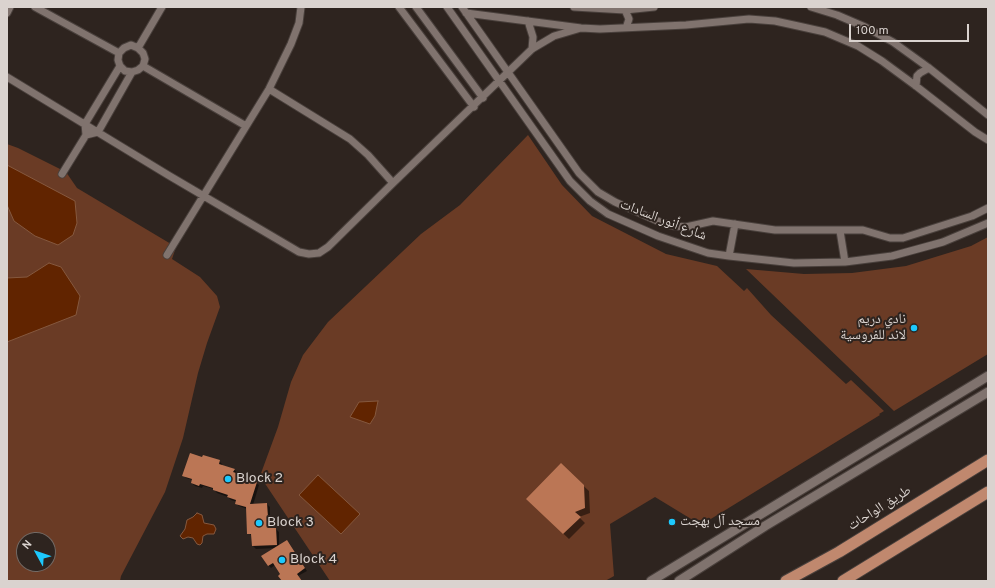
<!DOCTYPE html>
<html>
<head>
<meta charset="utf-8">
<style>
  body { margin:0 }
  #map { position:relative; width:995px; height:588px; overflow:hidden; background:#2e241f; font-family:Overpass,sans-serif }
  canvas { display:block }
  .frame { position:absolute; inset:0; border:8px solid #dad3cf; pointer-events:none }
  .north { position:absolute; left:16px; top:532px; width:40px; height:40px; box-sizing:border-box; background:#2e241f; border:1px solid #736a65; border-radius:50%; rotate:310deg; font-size:11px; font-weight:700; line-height:16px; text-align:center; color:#dad3cf }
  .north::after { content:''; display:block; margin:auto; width:14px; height:18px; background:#1dc9fd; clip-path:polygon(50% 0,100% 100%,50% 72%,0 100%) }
  .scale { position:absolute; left:849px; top:24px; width:120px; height:18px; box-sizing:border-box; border:2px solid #dad3cf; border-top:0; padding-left:5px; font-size:12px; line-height:14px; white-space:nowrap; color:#dad3cf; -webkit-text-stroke:3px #2e241f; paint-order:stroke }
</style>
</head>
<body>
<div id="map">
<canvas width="995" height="588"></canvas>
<div class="frame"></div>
<div class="north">N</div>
<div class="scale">100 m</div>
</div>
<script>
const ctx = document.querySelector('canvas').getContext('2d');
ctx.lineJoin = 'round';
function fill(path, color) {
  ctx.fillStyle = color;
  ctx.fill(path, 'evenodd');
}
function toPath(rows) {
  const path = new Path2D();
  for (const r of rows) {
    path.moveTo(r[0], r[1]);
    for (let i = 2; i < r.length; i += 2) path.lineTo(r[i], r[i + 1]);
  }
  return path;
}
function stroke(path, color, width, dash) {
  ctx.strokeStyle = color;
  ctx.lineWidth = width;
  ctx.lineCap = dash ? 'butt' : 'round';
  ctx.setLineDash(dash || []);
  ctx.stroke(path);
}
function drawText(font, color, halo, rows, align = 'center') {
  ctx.font = font + ' Overpass,"Noto Naskh Arabic",sans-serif';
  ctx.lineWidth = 4;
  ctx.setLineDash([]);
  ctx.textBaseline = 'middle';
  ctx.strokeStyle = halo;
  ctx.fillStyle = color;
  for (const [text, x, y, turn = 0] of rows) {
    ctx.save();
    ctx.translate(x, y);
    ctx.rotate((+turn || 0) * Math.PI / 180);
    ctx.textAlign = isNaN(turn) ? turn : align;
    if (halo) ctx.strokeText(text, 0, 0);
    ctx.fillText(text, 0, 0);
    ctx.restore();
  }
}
fill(toPath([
  [528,135,562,185,592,216,666,254,717,266,744,291,747,288,771,315,846,384,851,380,884,411,879,414,880,415,701,525,655,497,610,524,614,576,605,581,330,581,260,476,278,427,291,382,303,355,328,322,421,234,460,205],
  [7,144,18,148,66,172,77,188,176,247,172,259,200,277,217,296,220,307,207,343,198,373,183,438,165,492,121,576,120,581,7,581],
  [24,540,48,540,48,564,24,564],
  [988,237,988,354,894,411,746,269,804,274,852,273,906,266,971,246]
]), '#6a3b25');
const water = toPath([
  [7,165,75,201,77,223,73,235,58,245,35,236,14,221,7,205,7,165],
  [49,263,61,267,80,296,76,315,7,342,7,278,27,277,49,263],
  [378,401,375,416,370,424,350,417,359,402,378,401],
  [318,475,360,514,341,534,299,495,318,475],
  [197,513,202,515,204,523,214,525,216,529,214,534,207,534,203,536,202,543,200,545,197,544,193,538,188,537,183,539,180,536,185,529,187,520,193,517,197,513]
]);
fill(water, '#612400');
stroke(water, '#85583e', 1);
fill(toPath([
  [203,458,219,461,222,464,222,466,234,470,237,472,236,474,246,478,253,476,256,479,255,482,259,485,253,505,267,504,270,507,270,518,273,521,273,529,276,529,279,532,279,546,289,543,307,571,298,576,302,581,283,581,281,574,275,565,271,568,269,566,263,557,276,548,256,549,253,546,253,536,248,533,247,509,239,506,236,503,237,502,231,500,228,497,217,493,214,489,203,486,202,488,195,486,192,483,193,480,186,478,184,475],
  [561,465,589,491,590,513,579,517,585,523,569,539,527,499]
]), '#0007');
fill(toPath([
  [190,453,202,457,203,455,220,460,219,464,235,469,233,472,245,476,246,473,253,476,252,480,257,482,250,504,267,503,268,517,270,517,271,528,276,528,277,545,252,546,251,534,247,534,246,507,235,504,236,500,227,497,228,495,213,490,213,488,200,484,199,486,191,483,192,479,182,476],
  [561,463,584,485,585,508,575,512,581,517,563,534,526,499],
  [287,540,305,568,297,574,302,581,282,581,278,576,280,574,273,563,268,566,261,556]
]), '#bb7655');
const minor = toPath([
  [35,7,119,53],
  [399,7,474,107],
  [416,7,483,98],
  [447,7,570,181,590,201,608,214,658,236,708,253,729,256,794,263,845,262,892,256,943,242,988,223],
  [462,7,579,173,598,192,615,202,662,223,675,226,686,227,713,221,775,230,863,230,890,238,903,238,972,216,988,208],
  [574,7,625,10,654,7],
  [811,7,837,15,865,27,893,42,929,68,988,115],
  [625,10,629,19,626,28],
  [7,13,10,7],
  [466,13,581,28,600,29,686,25,749,19,775,21,798,26,825,32,858,46,882,61,916,86,975,132,988,140],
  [528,21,533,37,532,49],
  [138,48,162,7],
  [143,66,246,126],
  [7,77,168,175,299,252,309,254,319,253,328,247,393,183,532,49,554,36,581,28],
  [916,86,917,76,920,73,929,68],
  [269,89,350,139,368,155,393,183],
  [86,135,98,132,132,72,138,70,143,66,145,59,143,53,138,48,131,45,124,48,119,53,118,60,120,66,125,71,132,72],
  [62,174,86,135,85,124,120,66],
  [840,231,845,262],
  [167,255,269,89,291,44,299,23,301,7],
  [729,256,735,224]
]);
const tertiary = toPath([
  [651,581,988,376],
  [679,581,765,526,988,392]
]);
const trunk = toPath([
  [786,581,839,552,988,460],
  [843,581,988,492]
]);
stroke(minor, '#49403c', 9);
stroke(tertiary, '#49403c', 11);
stroke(trunk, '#49403c', 13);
stroke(minor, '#80736e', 7);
stroke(tertiary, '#80736e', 9);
stroke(trunk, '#c0886e', 11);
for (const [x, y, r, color] of [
  [914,328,4,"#1dc9fd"],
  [228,479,4,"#1dc9fd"],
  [672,522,4,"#1dc9fd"],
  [259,523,4,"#1dc9fd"],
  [282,560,4,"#1dc9fd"]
]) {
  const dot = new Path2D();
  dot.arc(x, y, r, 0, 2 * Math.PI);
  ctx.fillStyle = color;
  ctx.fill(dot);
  stroke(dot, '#2e241f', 1.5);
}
drawText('14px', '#dad3cf', '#2e241f', [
  ["شارع أنور السادات",663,221,21],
  ["طريق الواحات",880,509,-32]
]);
drawText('14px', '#dad3cf', '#2e241f', [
  ["نادي دريم",906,320,"right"],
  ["لاند للفروسية",906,336,"right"],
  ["Block 2",236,479],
  ["مسجد آل بهجت",680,522],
  ["Block 3",267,523],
  ["Block 4",290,560]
], 'left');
</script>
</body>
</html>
